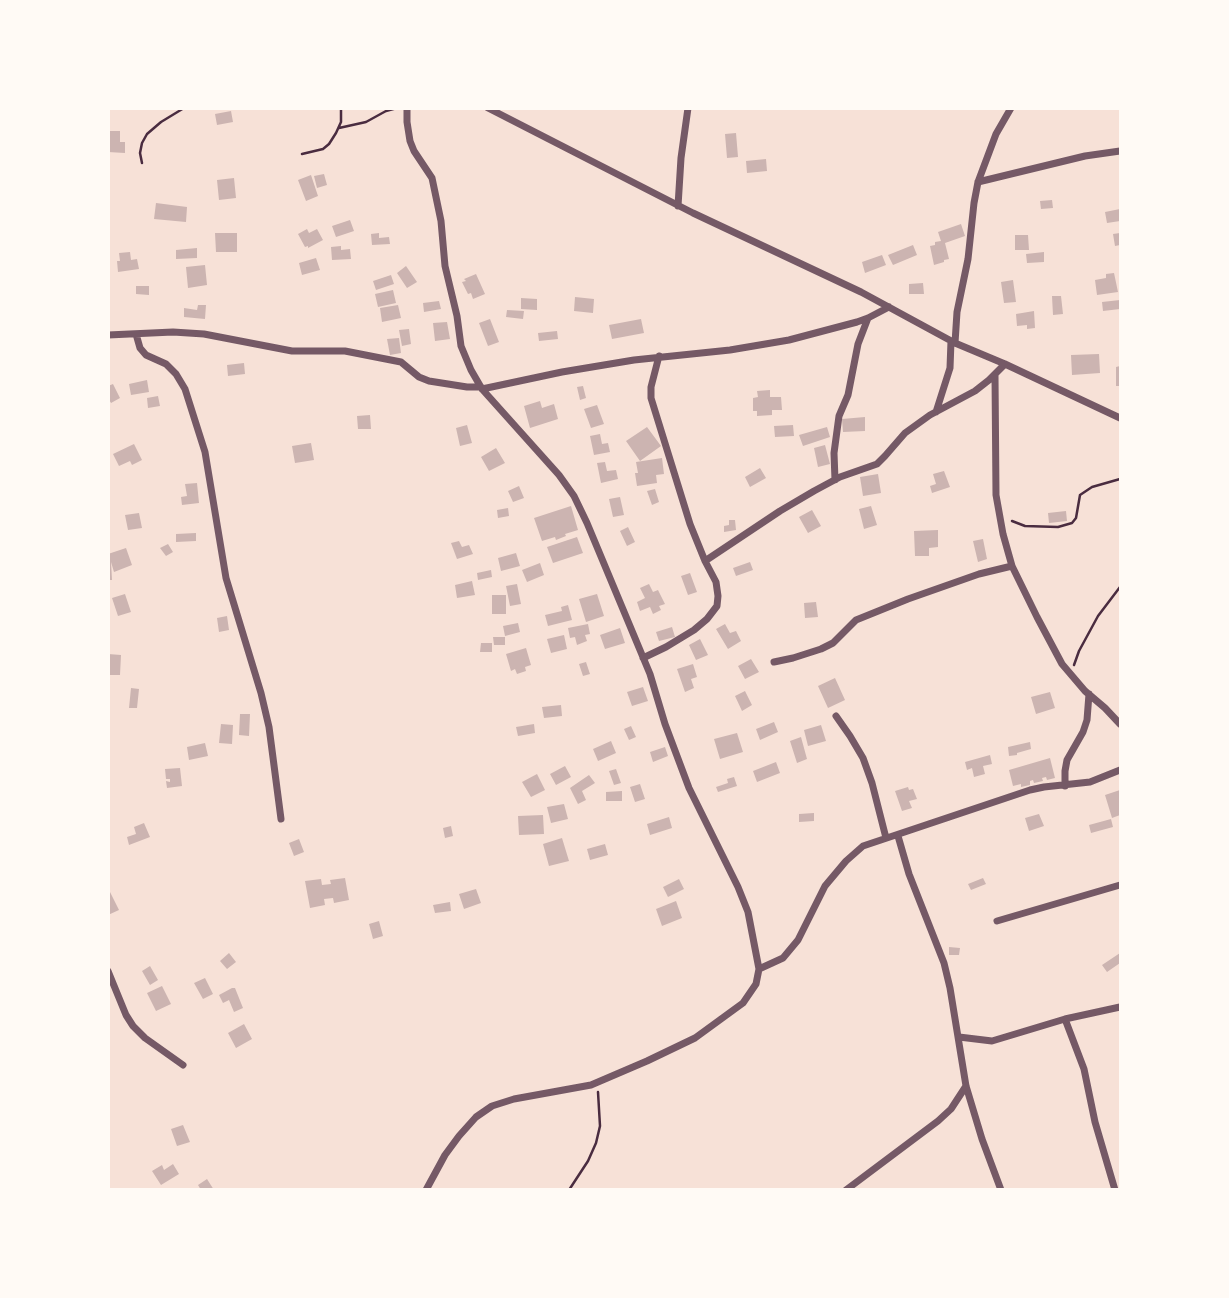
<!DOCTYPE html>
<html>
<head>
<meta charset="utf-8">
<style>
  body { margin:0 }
  #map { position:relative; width:1229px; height:1298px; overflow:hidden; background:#f7e1d7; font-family:"IBM Plex Serif",serif }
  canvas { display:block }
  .frame { position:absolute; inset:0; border:110px solid #fffaf5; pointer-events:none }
</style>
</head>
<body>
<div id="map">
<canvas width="1229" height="1298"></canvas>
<div class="frame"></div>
</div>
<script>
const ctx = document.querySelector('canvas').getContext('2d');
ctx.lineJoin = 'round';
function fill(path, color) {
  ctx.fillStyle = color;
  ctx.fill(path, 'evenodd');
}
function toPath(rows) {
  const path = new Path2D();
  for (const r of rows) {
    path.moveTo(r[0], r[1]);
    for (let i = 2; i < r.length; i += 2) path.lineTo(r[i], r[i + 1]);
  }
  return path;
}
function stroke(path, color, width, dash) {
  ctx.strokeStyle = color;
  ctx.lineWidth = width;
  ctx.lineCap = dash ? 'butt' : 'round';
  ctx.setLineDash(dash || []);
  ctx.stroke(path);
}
fill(toPath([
  [231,111,233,122,217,125,215,114],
  [108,131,120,131,120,142,125,142,125,153,108,152],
  [736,133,738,157,727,158,725,134],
  [766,159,767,171,747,173,746,161],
  [324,174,327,185,317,188,314,176],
  [311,175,318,196,306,201,298,180],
  [234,178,236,198,219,200,217,180],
  [1052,200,1053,208,1041,209,1040,201],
  [156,203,187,207,186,222,154,219],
  [1120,209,1120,221,1107,223,1105,212],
  [350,220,354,231,336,237,332,226],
  [961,224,965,236,945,243,949,259,944,260,944,262,934,265,930,246,935,245,935,242,941,241,938,232],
  [307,229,309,233,317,229,323,240,308,248,308,246,305,247,298,234],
  [215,233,237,233,237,252,216,252],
  [379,233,379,238,389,237,390,244,372,245,371,234],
  [1120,233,1120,245,1115,246,1113,234],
  [1015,235,1028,235,1029,250,1015,250],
  [913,245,917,255,893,265,888,255],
  [341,246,341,250,350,249,351,259,332,260,331,247],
  [197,248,197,258,176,259,176,250],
  [130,252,131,260,137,259,139,269,118,272,117,261,120,261,119,253],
  [1044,252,1044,262,1027,263,1026,254],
  [882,255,886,265,865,273,862,262],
  [316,258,320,270,302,275,299,263],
  [205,265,207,285,188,288,186,267],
  [406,266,417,282,407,288,397,273],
  [1114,273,1118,292,1097,295,1095,280,1106,278,1106,274],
  [476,274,485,294,473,299,471,293,468,294,462,282,466,281,464,279],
  [391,275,394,284,376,290,373,281],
  [1013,280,1016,302,1004,303,1001,282],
  [923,283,924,294,909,294,909,284],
  [136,286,149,286,149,295,136,294],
  [393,290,396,303,378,307,375,294],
  [1052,296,1061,296,1063,314,1053,315],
  [575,297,594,299,593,313,574,311],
  [521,298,537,299,537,310,521,309],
  [1120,300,1120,309,1103,311,1102,302],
  [439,301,441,309,424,312,423,303],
  [198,305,206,305,205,319,184,317,184,308,197,310],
  [398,305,401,318,382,322,380,308],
  [507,310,524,311,523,319,506,317],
  [1034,311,1035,328,1027,329,1027,325,1017,326,1016,314],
  [490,319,499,342,488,346,479,323],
  [641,319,644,333,612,339,609,325],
  [447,322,450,339,435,341,433,323],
  [409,329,411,344,402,346,399,330],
  [557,331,558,339,539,341,538,333],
  [399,338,401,353,390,355,387,339],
  [1099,354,1100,373,1072,375,1071,355],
  [244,363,245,374,228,376,227,365],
  [1120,366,1120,386,1116,386,1116,367],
  [147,380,149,392,131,395,129,384],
  [113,384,120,398,111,403,108,398,108,386],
  [583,386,586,398,580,400,577,387],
  [770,390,770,397,781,397,782,410,772,410,772,415,757,416,757,411,753,411,753,398,758,397,757,391],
  [158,396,160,406,148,408,147,398],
  [540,401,542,408,554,404,558,419,530,428,524,406],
  [597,405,604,424,591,428,584,409],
  [370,415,371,429,358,429,357,416],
  [865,417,865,431,843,432,842,419],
  [467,425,472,443,460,446,456,428],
  [793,425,794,436,775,437,774,426],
  [647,427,661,446,640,461,626,441],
  [827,427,830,437,803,446,799,435],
  [600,434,602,444,608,443,610,452,594,455,590,436],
  [311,443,314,460,295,463,292,446],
  [134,444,142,460,132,465,130,461,119,466,113,454],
  [825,445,830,464,818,467,814,448],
  [496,448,505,463,489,471,481,457],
  [662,458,664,474,656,475,657,483,637,486,635,473,638,473,636,462],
  [605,462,607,471,616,470,618,479,601,483,597,463],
  [760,468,766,478,750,487,745,477],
  [944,471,950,487,932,493,930,486,936,484,933,474],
  [878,474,881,493,863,496,860,477],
  [197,483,199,503,182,505,181,497,187,496,185,484],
  [519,486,524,498,513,502,508,491],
  [655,489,659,502,652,505,647,491],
  [620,497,624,515,613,517,609,499],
  [571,506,578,530,565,534,566,536,556,540,555,537,542,541,534,518],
  [871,506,877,525,864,529,859,509],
  [508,508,509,516,498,518,497,510],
  [812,510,821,526,808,533,799,517],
  [1066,511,1067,521,1049,523,1048,513],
  [139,513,142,528,128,530,125,515],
  [729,520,735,520,736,530,724,532,724,526,729,525],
  [628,527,635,542,627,546,620,531],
  [938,530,938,547,929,548,929,556,915,556,914,531],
  [196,533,196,541,176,542,176,534],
  [577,537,583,553,553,563,547,547],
  [983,539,987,559,978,562,973,541],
  [459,541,462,547,469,545,473,554,457,559,451,543],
  [168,544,173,552,166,556,160,548],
  [126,548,132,565,114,572,111,562,112,580,108,580,108,554],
  [516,553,520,566,501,571,498,558],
  [750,562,753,570,736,576,733,568],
  [540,563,544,575,527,582,522,570],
  [491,570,492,577,478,580,477,573],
  [690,573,697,592,688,595,681,576],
  [472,581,475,595,457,598,455,585],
  [517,584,521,604,510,606,506,586],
  [649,584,653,592,658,590,665,604,659,606,661,610,653,614,650,607,640,611,637,602,645,598,640,588],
  [125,594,131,612,118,616,112,598],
  [597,594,604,616,586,622,579,599],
  [492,595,506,595,506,614,492,614],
  [816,602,818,617,805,618,804,603],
  [568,605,572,620,548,626,545,615,562,611,561,607],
  [227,616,229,630,219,632,217,618],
  [518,623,520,632,505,636,503,626],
  [588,624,590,634,585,635,587,641,577,645,575,637,570,638,568,628],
  [725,624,730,633,736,631,741,641,728,649,716,629],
  [672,627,675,637,659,641,656,632],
  [620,628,625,643,605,649,600,635],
  [564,635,567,649,551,653,547,639],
  [493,637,505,637,505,645,494,645],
  [700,639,708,655,696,660,689,645],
  [481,643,492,643,492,652,480,652],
  [526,648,531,665,525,667,526,671,517,674,515,669,511,671,506,654],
  [108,654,121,655,120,675,108,675],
  [751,659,759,672,745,679,738,666],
  [586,662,590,674,583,676,579,664],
  [693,664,697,677,691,679,694,688,685,692,677,669],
  [835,678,845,700,828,708,818,686],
  [643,687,648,701,632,706,627,692],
  [131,688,139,689,137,708,129,708],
  [745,691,752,705,742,711,735,696],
  [1050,692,1055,708,1036,714,1031,697],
  [561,705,562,716,544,718,542,707],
  [240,714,250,714,249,736,239,735],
  [774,722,778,732,760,740,756,729],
  [221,724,233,725,232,744,219,743],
  [534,724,535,733,518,736,516,727],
  [821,725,826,741,808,746,804,730],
  [631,726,636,737,629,740,624,729],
  [737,733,743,752,720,759,714,739],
  [801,737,807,759,797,763,790,741],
  [611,741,616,753,598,761,593,749],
  [1030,742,1031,749,1017,753,1017,755,1009,756,1008,747],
  [205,743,208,756,189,760,187,747],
  [665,747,668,756,653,762,650,752],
  [990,755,992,764,983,766,985,774,974,777,972,768,967,770,965,762],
  [1050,758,1055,778,1047,780,1046,777,1042,778,1043,781,1034,783,1033,780,1030,781,1030,785,1021,787,1021,784,1013,786,1009,770],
  [776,762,780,773,757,782,753,771],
  [565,766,571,777,556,785,550,774],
  [180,768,182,786,167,788,166,781,170,782,170,779,166,779,165,769],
  [616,769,621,783,614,785,609,771],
  [537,774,545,790,531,797,522,782],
  [589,775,595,783,582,791,586,800,578,804,570,788],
  [734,777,737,786,718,792,716,787,728,783,727,779],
  [640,784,645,799,635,802,630,787],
  [908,787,909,790,913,789,917,799,909,801,912,808,902,811,895,791],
  [1120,790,1120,815,1112,818,1105,795],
  [622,791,622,801,606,801,606,792],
  [564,804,568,819,551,823,547,807],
  [814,813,814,821,799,822,799,814],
  [1039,814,1044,826,1029,831,1025,818],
  [543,815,544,834,519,835,518,816],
  [669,817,672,828,650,835,647,824],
  [1111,819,1113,827,1091,833,1089,825],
  [144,823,150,837,129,845,127,837,136,834,134,827],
  [451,826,453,836,445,838,443,828],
  [562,838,569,861,549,866,543,844],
  [299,839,304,852,294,856,289,843],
  [605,844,608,855,590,860,587,849],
  [345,878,349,900,334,903,333,898,324,899,325,905,310,908,305,881,321,879,322,885,331,884,330,880],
  [983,878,986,884,971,890,968,884],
  [679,879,684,889,668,897,663,887],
  [108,888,119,910,108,915],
  [476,889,481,903,464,909,459,894],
  [676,901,682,918,662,926,656,909],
  [450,902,451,911,435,913,433,905],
  [379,921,383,936,373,939,369,924],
  [949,947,960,948,959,955,949,955],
  [229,953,236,962,227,969,220,961],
  [1120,953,1120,963,1107,972,1102,965],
  [150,966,158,980,150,985,142,971],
  [205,978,213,994,203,999,194,983],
  [162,986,171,1004,156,1011,147,993],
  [232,988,235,988,243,1008,234,1012,229,1000,223,1003,219,995],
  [244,1024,252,1039,236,1048,228,1033],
  [183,1125,190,1142,177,1146,171,1129],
  [173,1164,179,1174,161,1185,152,1171,162,1165,164,1170],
  [207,1179,214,1190,201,1190,198,1185]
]), '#ccb4b1');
stroke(toPath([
  [339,128,366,122,386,111,397,108],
  [302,154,323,149,329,144,336,133,341,122,341,108],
  [142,163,140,153,142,143,147,134,161,122,184,108],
  [1012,521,1025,526,1058,527,1072,523,1076,518,1080,495,1092,487,1120,479],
  [1074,665,1079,651,1098,616,1120,587],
  [569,1190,588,1161,596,1143,600,1126,598,1092]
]), '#4a2c40', 2.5);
stroke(toPath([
  [407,108,407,122,410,141,414,151,432,178,441,221,445,266,457,316,461,346,471,370,482,389,559,475,574,496,587,523,650,674,665,724,689,788,738,887,748,912,759,969,756,984,743,1003,695,1038,647,1061,591,1085,514,1099,492,1106,476,1117,459,1136,445,1155,426,1190],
  [488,108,693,213,861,292,955,343,1005,364,1120,418],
  [978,182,1085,156,1120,151],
  [678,206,681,158,688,108],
  [136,334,140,348,146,355,166,364,176,374,185,389,205,452,226,578,261,693,269,727,281,819],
  [108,335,173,332,204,334,292,351,345,351,401,362,419,377,429,381,467,387,481,387],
  [955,343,957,312,968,259,974,203,978,182,996,134,1011,108],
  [995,375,996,495,1003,534,1012,566,1037,617,1062,664,1085,691,1105,708,1120,724],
  [482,389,562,372,634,360,730,350,789,340,857,322,868,318,889,307],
  [936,412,950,368,951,341],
  [835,480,834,453,839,416,848,395,858,344,868,318],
  [705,561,780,511,814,491,840,477,877,464,885,456,905,433,930,415,975,391,989,380,1005,364],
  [643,658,666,647,694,630,707,619,717,606,718,596,716,582,705,561,690,524,651,398,651,387,659,356],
  [774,662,793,658,821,649,833,643,856,620,908,599,979,574,1012,566],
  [836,716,850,736,863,758,872,783,886,838],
  [1065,786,1065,771,1067,760,1083,732,1087,720,1089,694],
  [898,836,909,874,944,963,950,988,966,1086,982,1139,1001,1190],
  [997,921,1120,885],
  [759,969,783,958,798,940,825,886,846,861,863,846,1030,790,1044,787,1090,782,1120,770],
  [108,971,126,1015,133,1026,145,1038,183,1065],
  [1065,1019,1084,1069,1095,1122,1115,1190],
  [959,1037,992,1041,1065,1019,1120,1007],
  [846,1190,938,1121,951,1109,966,1086]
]), '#755966', 7);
</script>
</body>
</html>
